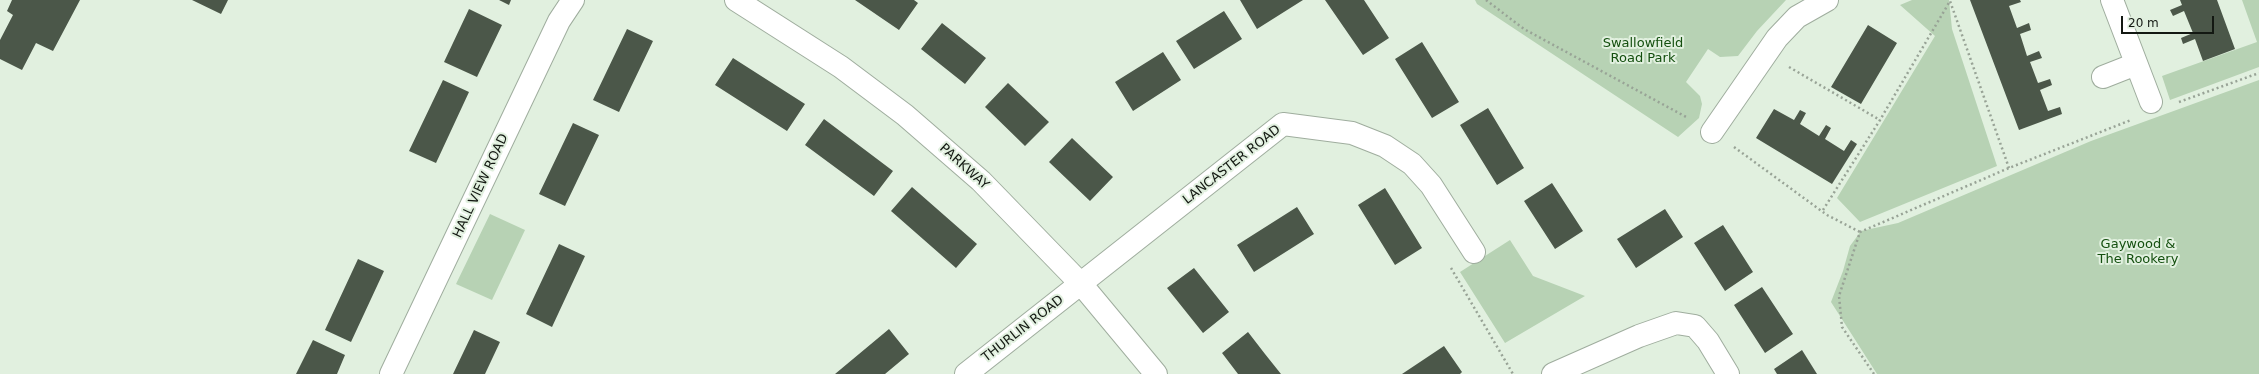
<!DOCTYPE html>
<html>
<head>
<meta charset="utf-8">
<style>
  body { margin:0 }
  #map { position:relative; width:2259px; height:374px; overflow:hidden; background:#e1f0df; font-family:"DejaVu Sans",sans-serif }
  canvas { display:block }
  .scale { position:absolute; left:2121px; top:16px; width:93px; height:18px; box-sizing:border-box; border:2px solid #131812; border-top:0; padding-left:5px; font-size:12px; line-height:14px; white-space:nowrap; color:#131812; -webkit-text-stroke:3px #e1f0df; paint-order:stroke }
</style>
</head>
<body>
<div id="map">
<canvas width="2259" height="374"></canvas>
<div class="scale">20 m</div>
</div>
<script>
const ctx = document.querySelector('canvas').getContext('2d');
ctx.lineJoin = 'round';
function fill(path, color) {
  ctx.fillStyle = color;
  ctx.fill(path, 'evenodd');
}
function toPath(rows) {
  const path = new Path2D();
  for (const r of rows) {
    path.moveTo(r[0], r[1]);
    for (let i = 2; i < r.length; i += 2) path.lineTo(r[i], r[i + 1]);
  }
  return path;
}
function stroke(path, color, width, dash) {
  ctx.strokeStyle = color;
  ctx.lineWidth = width;
  ctx.lineCap = dash ? 'butt' : 'round';
  ctx.setLineDash(dash || []);
  ctx.stroke(path);
}
function drawText(font, color, halo, rows, align = 'center') {
  ctx.font = font + ' "DejaVu Sans",sans-serif';
  ctx.lineWidth = 4;
  ctx.setLineDash([]);
  ctx.textBaseline = 'middle';
  ctx.strokeStyle = halo;
  ctx.fillStyle = color;
  for (const [text, x, y, turn = 0] of rows) {
    ctx.save();
    ctx.translate(x, y);
    ctx.rotate((+turn || 0) * Math.PI / 180);
    ctx.textAlign = isNaN(turn) ? turn : align;
    if (halo) ctx.strokeText(text, 0, 0);
    ctx.fillText(text, 0, 0);
    ctx.restore();
  }
}
fill(toPath([
  [1475,0,1786,0,1757,31,1738,56,1720,57,1708,49,1686,82,1700,96,1702,104,1699,118,1678,137,1477,4],
  [1912,0,1949,0,1952,29,1997,166,1860,222,1837,198,1935,36,1900,5],
  [2242,0,2259,0,2259,67,2170,100,2162,76,2257,42],
  [2259,80,2259,374,1877,374,1831,302,1843,271,1850,246,1861,231,1898,223,2091,141],
  [490,214,525,230,492,300,456,284],
  [1510,240,1533,276,1585,296,1505,343,1460,272]
]), '#b7d2b4');
fill(toPath([
  [12,0,80,0,53,51,36,43,22,70,0,59,0,40,13,15,7,11],
  [192,0,228,0,221,14],
  [499,0,511,0,509,5],
  [855,0,914,0,918,3,899,30],
  [1240,0,1303,0,1257,29],
  [1325,0,1364,0,1389,38,1363,55],
  [1970,0,2020,0,2021,2,2009,6,2017,28,2029,23,2031,30,2020,34,2027,56,2039,51,2042,58,2030,62,2038,83,2050,79,2052,85,2040,90,2048,111,2060,107,2062,114,2019,130],
  [2180,0,2217,0,2235,49,2203,61,2195,39,2183,44,2181,38,2193,33,2184,11,2173,16,2170,10,2182,5],
  [469,9,502,25,477,77,444,62],
  [1224,11,1242,39,1194,69,1176,41],
  [942,23,986,58,965,84,921,49],
  [1868,25,1897,43,1861,104,1831,87],
  [627,29,653,41,619,112,593,100],
  [1422,42,1459,102,1432,118,1395,59],
  [1163,52,1181,80,1133,111,1115,82],
  [733,58,805,104,787,131,715,85],
  [443,80,469,92,436,163,409,151],
  [1008,83,1049,122,1025,146,985,107],
  [1488,108,1524,168,1497,185,1460,125],
  [1774,109,1794,120,1800,110,1806,113,1800,124,1819,136,1826,125,1831,128,1825,139,1844,151,1851,140,1857,144,1832,184,1756,138],
  [824,119,893,171,874,196,805,145],
  [573,123,599,135,565,206,539,194],
  [1072,138,1113,177,1090,201,1049,162],
  [1552,183,1583,231,1555,249,1524,201],
  [912,187,977,244,956,268,891,211],
  [1385,188,1422,248,1395,265,1358,205],
  [1297,207,1314,234,1254,272,1237,245],
  [1665,209,1683,237,1636,268,1617,239],
  [1723,225,1753,272,1725,291,1694,243],
  [559,244,585,256,552,327,526,314],
  [358,259,384,271,351,342,325,330],
  [1194,268,1229,312,1203,333,1167,288],
  [1762,287,1793,334,1765,353,1734,305],
  [889,329,909,354,885,374,835,374],
  [474,330,500,342,485,374,453,374],
  [1248,332,1265,354,1281,374,1238,374,1222,353],
  [313,340,345,355,337,374,296,374],
  [1444,346,1462,372,1460,374,1402,374],
  [1802,350,1817,374,1777,374,1774,369]
]), '#4b5749');
const minor = toPath([
  [736,0,841,67,905,115,981,181,1082,285,1156,374],
  [2112,0,2151,102],
  [2103,77,2136,64],
  [1712,132,1777,38,1797,17,1827,0],
  [391,374,559,21,573,0],
  [966,374,1283,124,1352,133,1385,146,1412,164,1431,185,1474,252],
  [1553,374,1639,336,1676,323,1695,326,1708,341,1728,374]
]);
stroke(minor, '#9fad9e', 24);
stroke(toPath([
  [1486,0,1524,29,1688,118],
  [1789,67,1880,120],
  [2179,102,2259,73],
  [1734,147,1827,215,1860,232],
  [1823,210,1880,120,1950,1,2009,168],
  [1451,268,1513,374],
  [1874,374,1842,327,1839,296,1860,232,2009,168,2131,120]
]), '#98a396', 2.5, [2, 3]);
stroke(minor, '#fff', 22);
drawText('13px', '#144f0f', '#e1f0df', [
  ["Swallowfield",1643,44],
  ["Road Park",1643,59],
  ["Gaywood &",2138,245],
  ["The Rookery",2138,260]
]);
drawText('13px', '#131812', '#e1f0df', [
  ["LANCASTER ROAD",1232,165,-38],
  ["PARKWAY",964,167,42],
  ["HALL VIEW ROAD",481,186,-65],
  ["THURLIN ROAD",1023,329,-38]
]);
</script>
</body>
</html>
